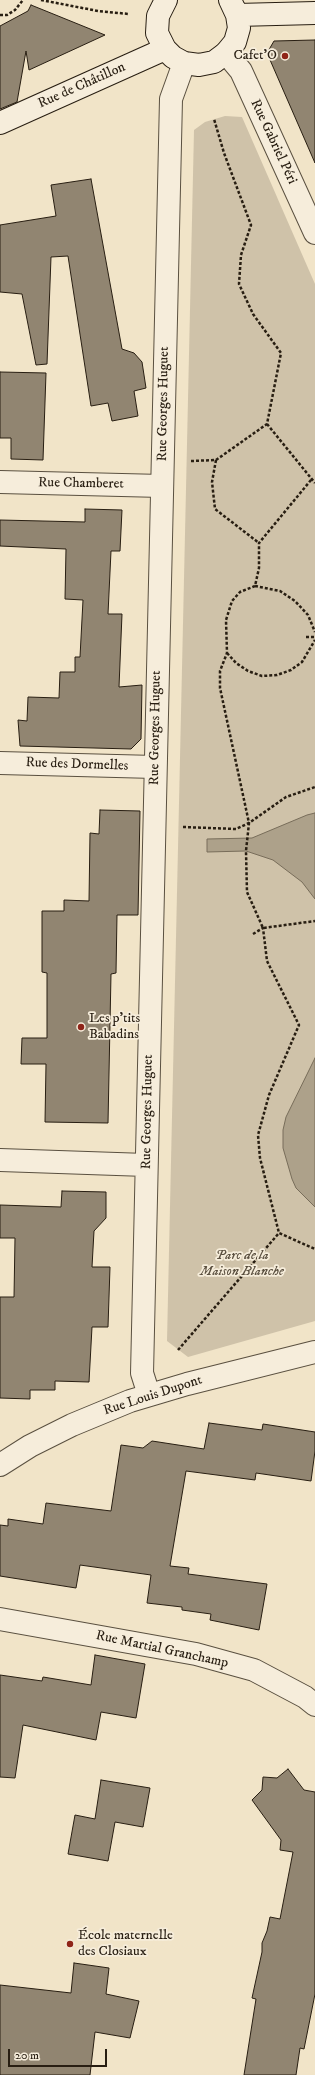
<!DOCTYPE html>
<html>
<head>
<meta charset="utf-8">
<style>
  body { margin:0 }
  #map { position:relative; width:315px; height:2075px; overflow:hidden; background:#f1e4c8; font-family:"IM FELL DW Pica",serif }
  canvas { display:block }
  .scale { position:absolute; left:8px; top:2049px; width:99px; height:18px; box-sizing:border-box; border:2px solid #281e12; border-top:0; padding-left:5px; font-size:12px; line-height:14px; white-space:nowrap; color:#281e12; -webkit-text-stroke:3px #f6eddb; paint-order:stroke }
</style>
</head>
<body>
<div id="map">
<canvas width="315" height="2075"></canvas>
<div class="scale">20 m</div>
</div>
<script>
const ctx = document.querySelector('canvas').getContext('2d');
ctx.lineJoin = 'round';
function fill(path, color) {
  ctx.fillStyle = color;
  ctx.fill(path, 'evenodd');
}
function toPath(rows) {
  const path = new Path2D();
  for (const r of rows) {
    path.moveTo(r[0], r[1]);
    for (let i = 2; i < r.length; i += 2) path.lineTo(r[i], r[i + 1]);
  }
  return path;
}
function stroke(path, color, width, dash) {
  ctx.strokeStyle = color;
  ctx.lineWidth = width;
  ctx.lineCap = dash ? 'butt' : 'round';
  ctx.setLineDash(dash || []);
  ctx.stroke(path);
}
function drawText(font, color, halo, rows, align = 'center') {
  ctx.font = font + ' "IM FELL DW Pica",serif';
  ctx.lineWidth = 3.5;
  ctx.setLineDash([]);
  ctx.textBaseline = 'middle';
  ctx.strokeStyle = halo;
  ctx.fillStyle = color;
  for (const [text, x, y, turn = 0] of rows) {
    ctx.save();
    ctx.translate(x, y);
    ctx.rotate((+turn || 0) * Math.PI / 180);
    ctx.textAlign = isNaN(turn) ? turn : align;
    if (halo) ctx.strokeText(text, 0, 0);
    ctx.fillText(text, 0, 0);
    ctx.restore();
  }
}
fill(toPath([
  [225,116,242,117,315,284,315,1321,188,1357,167,1341,194,130,205,122]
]), '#cfc2a9');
const water = toPath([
  [315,813,315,899,302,882,273,860,246,851,207,852,207,839,252,838,307,815,315,813],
  [315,1058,315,1207,296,1188,292,1179,283,1148,283,1130,286,1117,315,1058]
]);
fill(water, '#ada18a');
stroke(water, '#786d5a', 1);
const building = toPath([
  [31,5,105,35,29,70,26,51,17,102,0,109,0,26,28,11,31,5],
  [315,40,315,163,267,53,274,41,315,40],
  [91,179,122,349,134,353,142,362,146,388,134,391,138,416,112,421,108,403,91,406,68,256,51,257,47,364,36,365,22,294,0,292,0,225,56,216,51,185,91,179],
  [0,372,46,373,43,460,11,459,11,438,0,438,0,372],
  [85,509,122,510,120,551,111,551,108,614,122,614,119,687,142,685,141,739,131,749,20,746,18,720,27,721,28,697,59,698,60,672,75,672,75,657,80,657,83,600,65,599,66,549,0,546,0,520,85,522,85,509],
  [100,810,140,811,138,915,117,915,116,973,111,974,108,1123,45,1122,46,1064,21,1064,22,1038,47,1038,47,973,42,972,42,911,64,911,64,900,89,901,90,833,99,834,100,810],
  [62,1191,106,1192,106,1218,94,1231,92,1267,110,1267,108,1327,92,1327,89,1382,55,1381,55,1390,30,1390,30,1399,0,1398,0,1297,14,1297,15,1238,0,1238,0,1205,61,1207,62,1191],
  [209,1423,262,1430,263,1424,315,1432,315,1451,311,1481,256,1473,255,1480,186,1471,170,1566,189,1568,188,1574,267,1584,259,1630,210,1620,211,1614,182,1610,182,1607,147,1603,151,1575,80,1565,76,1588,0,1576,0,1525,8,1526,8,1519,43,1524,46,1503,111,1511,121,1445,143,1448,152,1441,204,1449,209,1423],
  [95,1655,145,1664,136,1718,101,1712,96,1740,23,1725,15,1778,0,1777,0,1675,42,1681,43,1677,91,1685,95,1655],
  [288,1769,304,1790,315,1792,315,1994,304,2049,300,2048,296,2075,244,2075,256,1999,252,1998,262,1952,262,1943,267,1931,270,1917,280,1919,293,1852,280,1850,281,1840,252,1800,262,1790,263,1777,277,1778,288,1769],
  [101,1780,150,1788,143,1827,115,1822,108,1861,68,1854,75,1815,95,1819,101,1780],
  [74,1963,109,1968,106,1994,139,2001,130,2038,95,2032,90,2075,0,2075,0,1985,71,1993,74,1963]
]);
fill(building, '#918571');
stroke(building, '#281e12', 1);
const street = toPath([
  [226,53,241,71,315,233],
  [0,482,162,486],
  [0,763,155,767],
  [0,1160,146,1165],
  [149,1395,142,1373,171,99,184,63],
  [0,1465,30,1446,72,1425,130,1401,187,1384,315,1352],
  [0,1619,196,1654,254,1670,305,1697,315,1705]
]);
const secondary = toPath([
  [166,0,158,16,157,33,165,49,173,57,184,63,199,65,214,62,226,53,235,42,239,28,237,15,230,0],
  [237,15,315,13],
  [0,123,165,49]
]);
stroke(street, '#5a5040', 24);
stroke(secondary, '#281e12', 24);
stroke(toPath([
  [41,0,98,11,129,14],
  [0,15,7,15,15,10,23,0],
  [267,424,315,483],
  [216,460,212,482,215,509,259,543],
  [191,461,216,460,267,424,281,353,253,314,239,284,241,255,251,225,224,153,214,119],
  [311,480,259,543,259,568,255,586,240,592,232,601,226,620,227,653,220,671,220,688,249,823,246,851,247,892,263,928,315,921],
  [255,586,280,591,295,601,308,615,315,632],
  [306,637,315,637],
  [227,653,236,663,248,671,262,676,277,675,291,670,302,662,315,640],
  [183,827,236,829,249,823,286,797,315,787],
  [253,934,263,928,267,961,299,1025,269,1095,258,1135,260,1158,279,1233,315,1249],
  [178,1350,279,1233]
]), '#281e12', 2.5, [3, 2]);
stroke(street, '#f6eddb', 22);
stroke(secondary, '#f6eddb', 22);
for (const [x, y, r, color] of [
  [285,56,4,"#8f2418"],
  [81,1027,4,"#8f2418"],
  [70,1944,4,"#8f2418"]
]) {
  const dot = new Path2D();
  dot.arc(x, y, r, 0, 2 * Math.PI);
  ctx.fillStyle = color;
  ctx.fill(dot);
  stroke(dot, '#f6eddb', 1.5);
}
drawText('14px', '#281e12', '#f6eddb', [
  ["Cafet'O",277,56,"right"],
  ["Les p'tits",89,1019],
  ["Babadins",89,1035],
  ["École maternelle",78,1936],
  ["des Closiaux",78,1952]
], 'left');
drawText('14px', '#281e12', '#f6eddb', [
  ["Rue de Châtillon",82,86,-24],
  ["Rue Gabriel Péri",273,142,65],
  ["Rue Georges Huguet",164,404,-89],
  ["Rue Chamberet",81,484,1],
  ["Rue Georges Huguet",156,728,-89],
  ["Rue des Dormelles",77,765,2],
  ["Rue Georges Huguet",148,1112,-89],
  ["Rue Louis Dupont",153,1396,-18],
  ["Rue Martial Granchamp",162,1650,12]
]);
drawText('italic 14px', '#5a4f3f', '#f6eddb', [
  ["Parc de la",242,1256],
  ["Maison Blanche",242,1272]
]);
</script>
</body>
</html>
